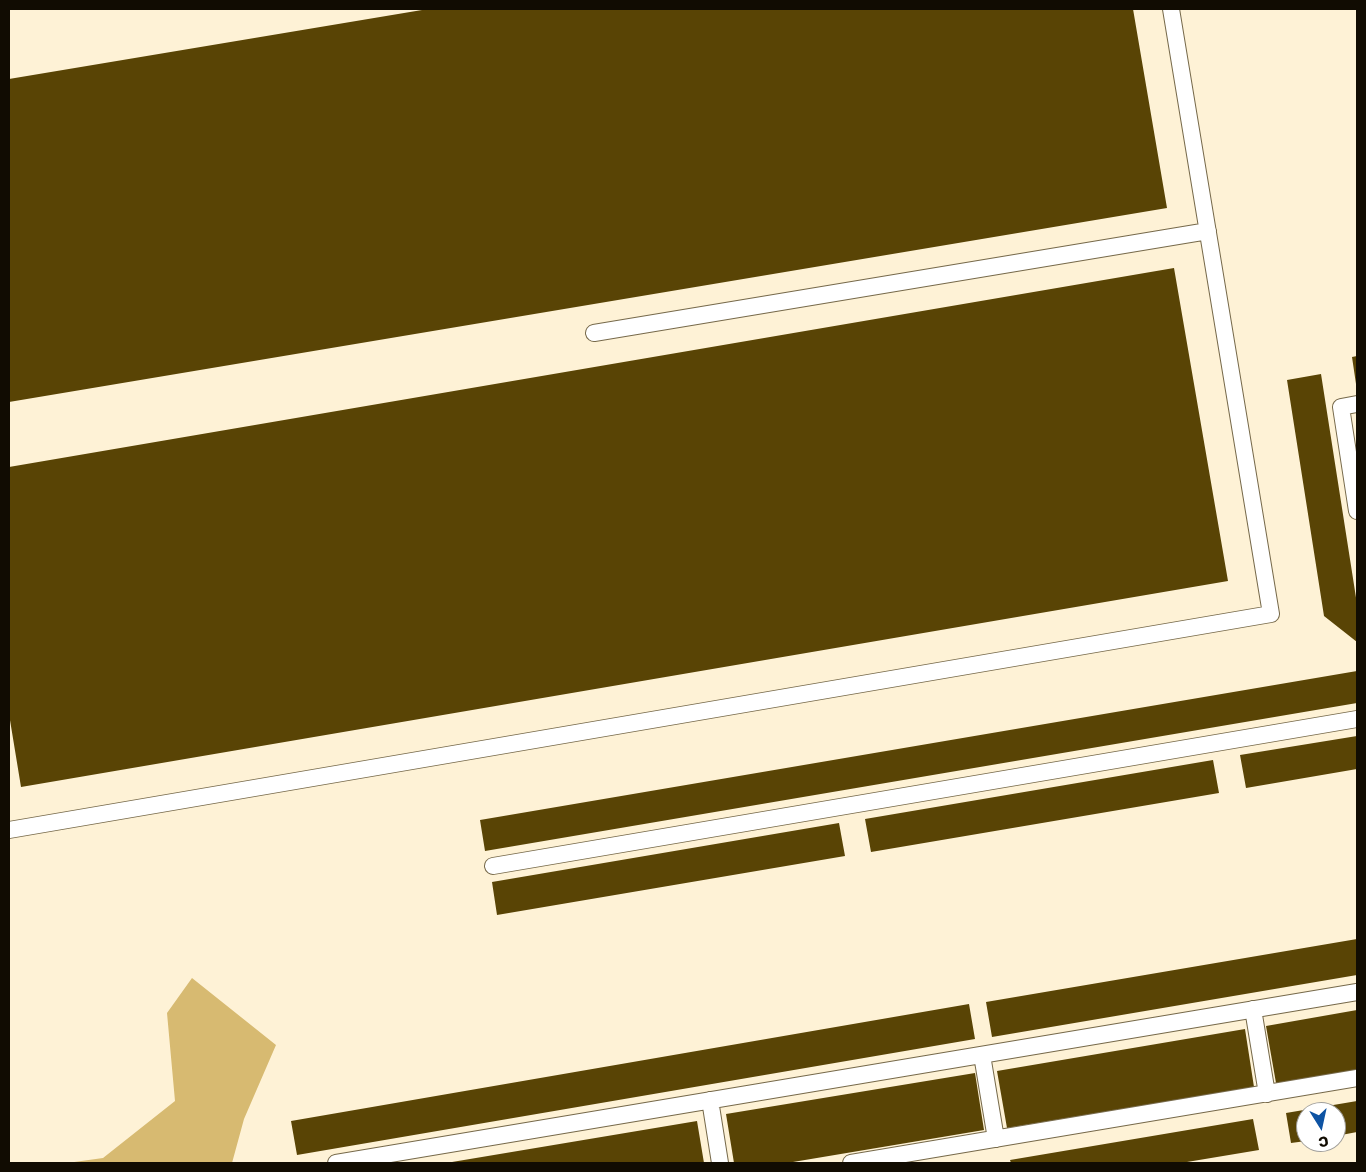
<!DOCTYPE html>
<html>
<head>
<meta charset="utf-8">
<style>
  body { margin:0 }
  #map { position:relative; width:1366px; height:1172px; overflow:hidden; background:#fef2d6; font-family:Rubik,sans-serif }
  canvas { display:block }
  .frame { position:absolute; inset:0; border:10px solid #110c02; pointer-events:none }
  .north { position:absolute; left:1296px; top:1102px; width:50px; height:50px; box-sizing:border-box; background:#fff; border:1px solid #a09e9a; border-radius:50%; rotate:170deg; font-size:14px; font-weight:700; line-height:20px; text-align:center; color:#110c02 }
  .north::after { content:''; display:block; margin:auto; width:18px; height:22px; background:#0e53a3; clip-path:polygon(50% 0,100% 100%,50% 72%,0 100%) }
</style>
</head>
<body>
<div id="map">
<canvas width="1366" height="1172"></canvas>
<div class="frame"></div>
<div class="north">С</div>
</div>
<script>
const ctx = document.querySelector('canvas').getContext('2d');
ctx.lineJoin = 'round';
function fill(path, color) {
  ctx.fillStyle = color;
  ctx.fill(path, 'evenodd');
}
function toPath(rows) {
  const path = new Path2D();
  for (const r of rows) {
    path.moveTo(r[0], r[1]);
    for (let i = 2; i < r.length; i += 2) path.lineTo(r[i], r[i + 1]);
  }
  return path;
}
function stroke(path, color, width, dash) {
  ctx.strokeStyle = color;
  ctx.lineWidth = width;
  ctx.lineCap = dash ? 'butt' : 'round';
  ctx.setLineDash(dash || []);
  ctx.stroke(path);
}
fill(toPath([
  [192,978,276,1045,244,1119,232,1163,67,1163,103,1158,175,1101,167,1013]
]), '#d7ba71');
fill(toPath([
  [428,9,1133,9,1167,208,9,402,9,79],
  [1174,268,1228,581,21,787,9,714,9,467],
  [1357,356,1357,384,1356,384,1352,357],
  [1321,374,1357,604,1357,642,1324,616,1287,380],
  [1357,671,1357,703,485,851,480,820],
  [1357,736,1357,769,1246,788,1240,755],
  [1213,760,1219,793,871,852,865,819],
  [839,823,845,856,497,915,492,882],
  [1357,939,1357,975,992,1037,986,1002],
  [969,1004,975,1039,297,1155,291,1121],
  [1357,1010,1357,1070,1276,1083,1266,1026],
  [1245,1029,1254,1087,1007,1128,997,1071],
  [975,1073,984,1130,787,1163,734,1163,726,1114],
  [1357,1101,1357,1132,1336,1136,1336,1112,1306,1112,1306,1141,1291,1143,1286,1113],
  [1253,1119,1259,1150,1181,1163,1011,1163,1010,1160],
  [697,1121,704,1163,452,1163,452,1162]
]), '#594405');
const lane = toPath([
  [594,333,1208,231],
  [1357,404,1341,407,1357,511],
  [9,830,1271,614,1171,9],
  [493,866,1357,719],
  [1253,1009,1267,1094],
  [982,1055,996,1139],
  [710,1100,720,1163],
  [336,1163,1357,992],
  [851,1163,1357,1078]
]);
stroke(lane, '#76694a', 18);
stroke(lane, '#fff', 16);
</script>
</body>
</html>
